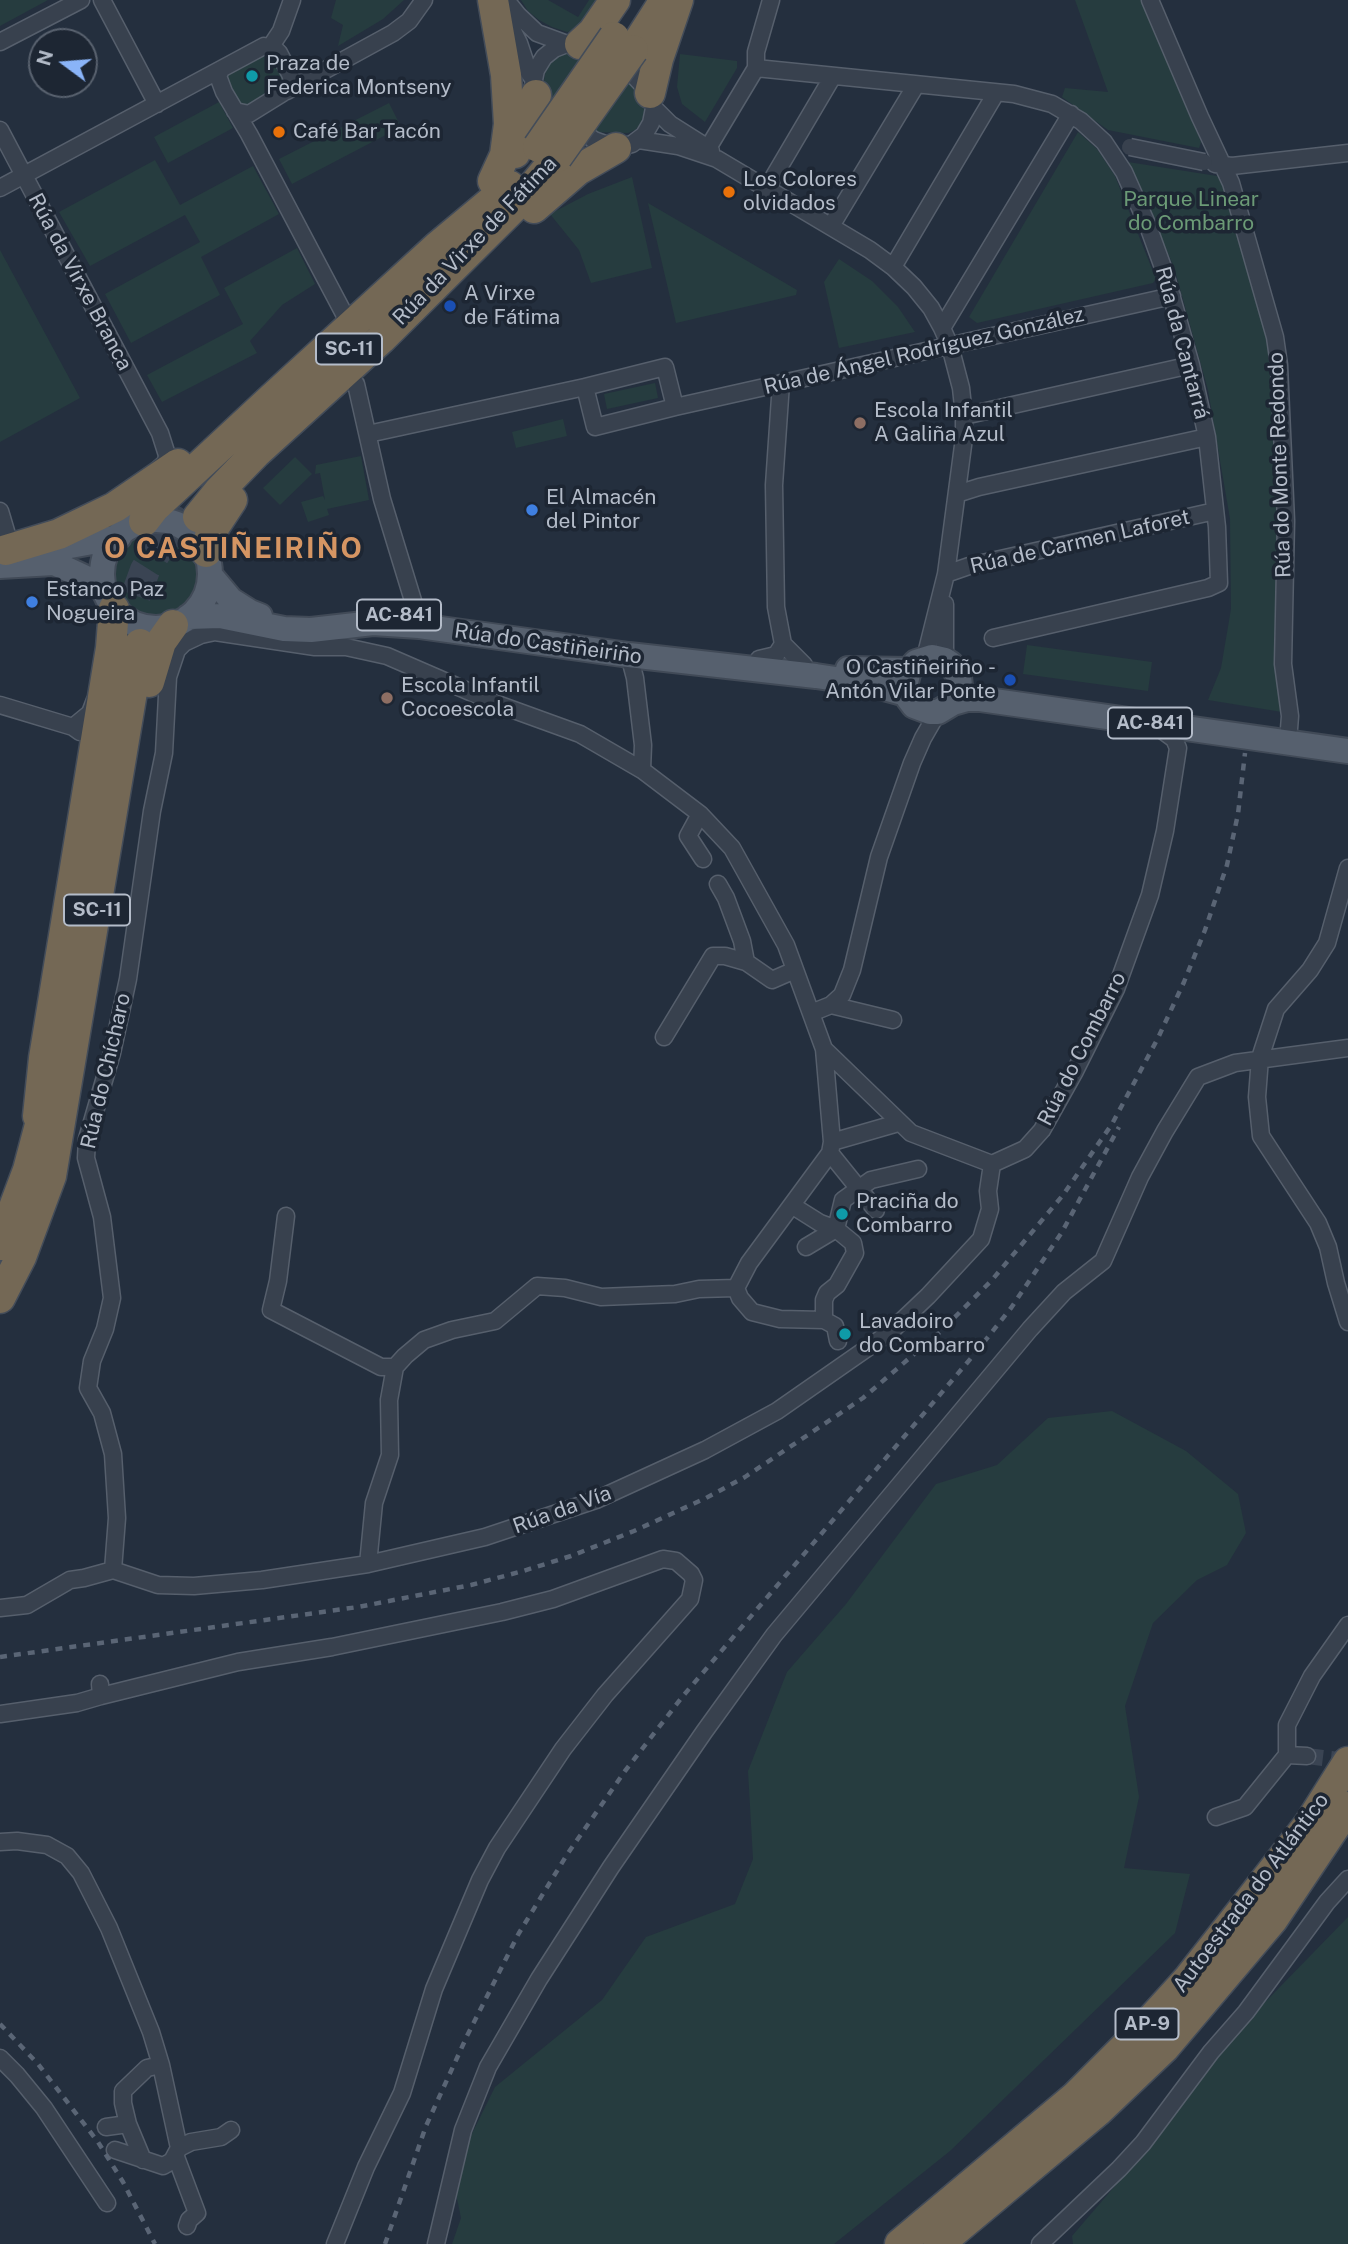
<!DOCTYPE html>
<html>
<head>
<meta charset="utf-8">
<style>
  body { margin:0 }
  #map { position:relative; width:1348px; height:2244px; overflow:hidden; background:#242f3e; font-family:"Public Sans",sans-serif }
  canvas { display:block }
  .north { position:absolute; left:28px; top:28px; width:70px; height:70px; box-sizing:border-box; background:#1d2633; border:2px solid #59626f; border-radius:50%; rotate:286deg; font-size:19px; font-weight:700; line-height:28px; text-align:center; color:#b4bcc9 }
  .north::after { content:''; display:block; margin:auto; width:24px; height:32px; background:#8ab4f8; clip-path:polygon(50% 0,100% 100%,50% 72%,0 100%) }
</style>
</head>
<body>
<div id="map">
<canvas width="1348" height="2244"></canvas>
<div class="north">N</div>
</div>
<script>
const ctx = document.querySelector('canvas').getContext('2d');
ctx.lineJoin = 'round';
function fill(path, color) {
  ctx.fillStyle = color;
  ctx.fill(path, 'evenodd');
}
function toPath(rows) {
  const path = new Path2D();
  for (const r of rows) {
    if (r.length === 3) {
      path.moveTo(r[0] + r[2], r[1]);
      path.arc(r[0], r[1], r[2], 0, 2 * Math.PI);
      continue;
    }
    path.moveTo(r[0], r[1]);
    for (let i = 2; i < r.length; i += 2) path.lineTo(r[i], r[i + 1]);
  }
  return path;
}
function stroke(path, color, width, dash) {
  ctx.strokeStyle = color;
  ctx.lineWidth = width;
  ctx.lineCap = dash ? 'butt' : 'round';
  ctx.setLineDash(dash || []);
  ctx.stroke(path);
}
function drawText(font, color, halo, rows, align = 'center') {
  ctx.font = font + ' "Public Sans",sans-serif';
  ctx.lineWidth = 7;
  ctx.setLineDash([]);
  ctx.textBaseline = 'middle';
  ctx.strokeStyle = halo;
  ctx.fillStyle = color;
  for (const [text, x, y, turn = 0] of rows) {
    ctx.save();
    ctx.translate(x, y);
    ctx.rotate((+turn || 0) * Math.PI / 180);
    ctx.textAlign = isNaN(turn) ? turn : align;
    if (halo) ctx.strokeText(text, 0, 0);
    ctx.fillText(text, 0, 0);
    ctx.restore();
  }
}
fill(toPath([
  [0,0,48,0,0,26],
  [336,0,404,0,383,19,338,46,343,25,331,18],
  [521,0,548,0,578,17,589,0,606,0,578,30,567,32,552,27,539,20,528,11],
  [1075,0,1144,0,1201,142,1199,148,1108,130,1062,97,1065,88,1108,92],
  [567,51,591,53,553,105,544,80,546,69,558,53],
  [267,52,276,59,284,83,251,106,237,102,227,84,227,75,233,68],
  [680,54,737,61,737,68,705,122,682,104,677,87],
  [629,78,634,82,645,105,642,123,635,130,628,133,593,132],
  [219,102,233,128,168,163,154,137],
  [389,103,401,127,292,184,279,159],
  [1078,132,1097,149,1115,176,1156,279,1153,283,977,323,969,317],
  [155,160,180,205,253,166,279,214,201,257,220,295,131,343,105,294,200,242,185,215,90,266,59,212],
  [1128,162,1217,176,1224,186,1273,361,1278,461,1277,675,1282,712,1208,700,1221,668,1231,609,1230,519,1208,390,1174,267],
  [632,177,652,268,591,283,579,250,550,214,588,194],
  [648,203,797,290,796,295,676,323],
  [297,248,315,284,282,305,250,341,257,353,162,402,147,375,243,324,224,288],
  [0,250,80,398,0,442],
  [839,259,872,281,898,307,915,332,839,348,824,282],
  [655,383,658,398,607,409,604,394],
  [563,419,567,436,516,448,512,432],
  [361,456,369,500,327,509,329,515,308,522,301,502,323,496,325,500,320,473,315,474,316,465],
  [295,457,312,474,280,505,263,488],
  [157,573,42],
  [1027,645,1152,662,1148,691,1023,674],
  [1112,1411,1186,1451,1238,1494,1246,1533,1227,1565,1197,1580,1153,1623,1125,1706,1139,1797,1124,1868,1190,1874,1175,1933,950,2151,834,2244,452,2244,461,2218,452,2174,495,2087,602,2000,646,1937,735,1904,753,1859,748,1771,787,1672,846,1604,936,1484,997,1465,1048,1418],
  [1348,1917,1348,2244,1073,2244,1072,2236,1163,2130,1240,2028]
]), '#263c3f');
stroke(toPath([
  [1307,1756,1348,1761]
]), '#3a4453', 16, [16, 8]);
stroke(toPath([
  [124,639,129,614,145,570,184,509]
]), '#3a4453', 30, [30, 15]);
const street = toPath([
  [102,0,157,104],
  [506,0,518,15,537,33,567,44],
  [1150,0,1200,117,1231,183,1275,337,1279,365,1286,521,1283,664,1290,716,1289,729],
  [506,17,519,43,529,73,534,80,533,86,536,95,539,98],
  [0,42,81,0],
  [271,46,281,31,292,0],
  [756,68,1014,94,1052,104,1081,121,1104,142,1124,172,1148,226,1165,273,1191,365,1207,437,1217,527,1219,583,1208,588,993,638],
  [221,70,218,76,224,92,249,134,351,327],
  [534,80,536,70,544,57,554,49,567,44,585,46],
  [287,91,393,33,409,21,424,0],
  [654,108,670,124,708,148,711,151],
  [573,125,594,140,616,148,632,144,644,135,651,123,654,108,650,93,635,77,616,65],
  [0,130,160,433,167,455,166,462,156,471],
  [639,140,678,146,717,159,870,250,893,267,914,287,931,308,942,328,950,346,961,388,964,416,964,438,946,574,925,658],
  [708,148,756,68,756,52,771,0],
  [1215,164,1232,166,1348,153],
  [0,188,264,46,274,48,279,53,290,74,292,80,291,88,249,114,235,111],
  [767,188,833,76],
  [831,226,916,85],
  [893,267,996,93],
  [942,328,1071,114],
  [781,383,774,485,776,607,783,644,804,665],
  [356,384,382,499,418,617],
  [675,407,1172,296],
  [964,416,1191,365],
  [368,434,585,387,665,367,675,407,595,427,585,387],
  [957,494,979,487,1207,437],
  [0,511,8,538,6,550],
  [946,574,969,566,1215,511],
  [629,655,635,678,643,745,642,770],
  [759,659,776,655,783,644],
  [945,660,945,604],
  [0,705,73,727,80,732],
  [73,727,90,713,95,700],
  [700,814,688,836,703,859],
  [1348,868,1327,943,1310,970,1276,1009,1260,1058,1257,1097,1261,1136,1318,1223,1328,1247,1336,1283,1348,1322],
  [718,884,726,898,742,941,746,962],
  [831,1005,893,1020],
  [811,1013,831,1005,842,995,852,970,879,857,912,763,923,738,938,712],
  [664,1037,713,956,725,956,746,962,772,980,795,970],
  [832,1142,898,1123],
  [830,1153,876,1210],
  [286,1216,278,1281,271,1310,381,1367,395,1367],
  [806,1247,836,1229,843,1200,871,1180,918,1169],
  [736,1288,740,1298,752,1312,780,1319,824,1320,824,1300,827,1293,837,1285,855,1253,853,1243,836,1229,820,1223,793,1206],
  [824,1320,835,1326,838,1341],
  [368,1564,374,1503,390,1455,389,1400,395,1367,405,1356,424,1340,452,1330,495,1321,537,1286,565,1288,601,1297,675,1294,699,1289,736,1288,749,1263,830,1153,832,1142,824,1049],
  [113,1570,117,1518,113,1454,102,1413,88,1388,92,1361,105,1329,112,1298,102,1217,86,1158,87,1139,112,1053,128,979,152,811,164,753,168,677,177,650,184,643,201,635,215,632,315,647,346,647,387,656,500,705,580,734,642,770,700,814,732,848,786,945,824,1049,911,1133,992,1164,1025,1149,1042,1130,1075,1071,1116,989,1150,895,1165,831,1178,748,1174,739,1163,731],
  [0,1608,27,1605,70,1580,84,1578,113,1570,158,1585,194,1586,262,1580,368,1564,485,1537,596,1500,705,1450,777,1411,889,1333,928,1296,981,1239,990,1209,988,1191,992,1164],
  [101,1696,238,1662,332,1647,502,1612,553,1599,663,1559,676,1561,691,1574,694,1580,690,1599,605,1695,563,1749,497,1848,480,1880,434,1989,402,2093,366,2167,335,2244],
  [0,1714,77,1703,101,1696,100,1684],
  [1287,1755,1307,1756],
  [1216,1817,1245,1807,1287,1755,1287,1725,1312,1676,1348,1625],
  [0,1842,17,1841,47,1845,67,1856,81,1873,109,1928,151,2032,161,2065,179,2148],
  [0,2058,17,2075,44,2108,107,2203],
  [106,2127,128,2124],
  [115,2150,163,2166,172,2161,179,2148,191,2142,221,2137,231,2130],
  [176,2157,197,2213,189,2220,187,2226],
  [143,2160,128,2124,123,2103,123,2091,147,2068,161,2065],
  [436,2244,463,2130,488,2067,539,1979,611,1867,704,1732,774,1635,1030,1329,1064,1292,1103,1261,1140,1177,1165,1131,1198,1077,1235,1063,1348,1048],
  [1040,2244,1119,2169,1143,2143,1211,2052,1246,2012,1327,1902,1348,1879]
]);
const primary = toPath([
  [156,574,54],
  [37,550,49,550,119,537],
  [0,566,54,563,84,577,103,590],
  [210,575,231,600,250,612,260,616],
  [188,617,220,616,284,629,311,630,373,623,419,626,629,655,816,676,869,684,906,694],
  [848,669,909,670],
  [953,703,960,686,959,677,951,664,945,660,932,657,916,662,909,670,905,686,908,698,914,706,930,712,938,712,953,703,967,699,980,699,1348,751]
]);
const highway = toPath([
  [493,0,506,75,509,124,505,155,493,181],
  [580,44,593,32,615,0],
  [633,50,665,0],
  [650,93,658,59,678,0],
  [515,153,527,126,536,95],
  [534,208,578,170,616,148],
  [198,517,219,491,256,453,381,339,523,198,557,157],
  [144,521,154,508,270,400,437,247,510,186],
  [6,550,59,534,84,522,115,507,178,464],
  [206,552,211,532,232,500],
  [149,682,161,642,173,625],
  [38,1116,44,1058,111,648,114,609],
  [0,1245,28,1170,47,1098],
  [0,1298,21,1257,51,1176,140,644],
  [900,2244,1075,2097,1139,2033,1189,1978,1244,1908,1309,1824,1348,1762],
  [939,2244,1099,2110,1164,2048,1273,1919,1348,1807]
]);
stroke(street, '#565f6c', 19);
stroke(primary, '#414a57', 28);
stroke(highway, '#434c59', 33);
stroke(street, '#38414e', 16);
stroke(primary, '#56606e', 24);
stroke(highway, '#746855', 30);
stroke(toPath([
  [0,1657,358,1607,471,1585,523,1571,571,1556,634,1531,706,1498,745,1477,863,1398,941,1331,992,1280,1063,1195,1112,1124,1158,1038,1184,982,1205,930,1227,865,1238,814,1245,753],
  [0,2024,38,2064,98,2142,123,2182,155,2244],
  [385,2244,426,2126,467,2036,519,1933,568,1853,625,1771,683,1696,972,1357,1011,1308,1062,1232,1119,1127]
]), '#5a6575', 4.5, [7, 7]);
const streetBridge = toPath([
  [1130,147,1204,162]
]);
const highwayBridge = toPath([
  [538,147,614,37],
  [557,157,633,50]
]);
stroke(streetBridge, '#565f6c', 19, []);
stroke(highwayBridge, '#434c59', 33, []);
stroke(streetBridge, '#38414e', 16);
stroke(highwayBridge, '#746855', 30);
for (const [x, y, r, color] of [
  [252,76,7,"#0f9aa8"],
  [279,132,7,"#e8710a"],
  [729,192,7,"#e8710a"],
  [450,306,7,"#1a4fb4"],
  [860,423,7,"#8d6e63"],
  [532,510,7,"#3f7fe0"],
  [32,602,7,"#3f7fe0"],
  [1010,680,7,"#1a4fb4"],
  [387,698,7,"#8d6e63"],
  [842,1214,7,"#0f9aa8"],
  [845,1334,7,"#0f9aa8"]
]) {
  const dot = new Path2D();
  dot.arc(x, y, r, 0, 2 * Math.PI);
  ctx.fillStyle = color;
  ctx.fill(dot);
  stroke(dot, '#1d2633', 2.5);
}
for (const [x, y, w] of [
  [349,349,66],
  [399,615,84],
  [1150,723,84],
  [97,910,66],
  [1147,2024,63]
]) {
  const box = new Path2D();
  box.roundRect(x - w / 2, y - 15.5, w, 31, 5);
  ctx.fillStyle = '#1d2633';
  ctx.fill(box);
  stroke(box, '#b4bcc9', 2);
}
drawText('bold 19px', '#b4bcc9', null, [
  ["SC-11",349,349],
  ["AC-841",399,615],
  ["AC-841",1150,723],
  ["SC-11",97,910],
  ["AP-9",1147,2024]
]);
drawText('21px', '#b4bcc9', '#1d2633', [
  ["Praza de",266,64],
  ["Federica Montseny",266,88],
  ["Café Bar Tacón",293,132],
  ["Los Colores",743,180],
  ["olvidados",743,204],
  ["A Virxe",464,294],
  ["de Fátima",464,318],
  ["Escola Infantil",874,411],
  ["A Galiña Azul",874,435],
  ["El Almacén",546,498],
  ["del Pintor",546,522],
  ["Estanco Paz",46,590],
  ["Nogueira",46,614],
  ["O Castiñeiriño -",996,668,"right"],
  ["Antón Vilar Ponte",996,692,"right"],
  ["Escola Infantil",401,686],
  ["Cocoescola",401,710],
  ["Praciña do",856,1202],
  ["Combarro",856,1226],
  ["Lavadoiro",859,1322],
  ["do Combarro",859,1346]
], 'left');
drawText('21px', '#6b9a76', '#1d2633', [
  ["Parque Linear",1191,200],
  ["do Combarro",1191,224]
]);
drawText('21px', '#b4bcc9', '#1d2633', [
  ["Rúa da Virxe de Fátima",475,241,-46],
  ["Rúa da Virxe Branca",80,282,62],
  ["Rúa da Cantarrá",1182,343,75],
  ["Rúa de Ángel Rodríguez González",924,351,-13],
  ["Rúa do Monte Redondo",1280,465,-92],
  ["Rúa de Carmen Laforet",1080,542,-13],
  ["Rúa do Castiñeiriño",548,644,8],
  ["Rúa do Combarro",1082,1049,-63],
  ["Rúa do Chícharo",106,1071,-77],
  ["Rúa da Vía",562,1510,-20],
  ["Autoestrada do Atlántico",1251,1893,-53]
]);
ctx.letterSpacing = '2px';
drawText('bold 28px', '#d59563', '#1d2633', [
  ["O CASTIÑEIRIÑO",234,549]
]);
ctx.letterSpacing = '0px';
</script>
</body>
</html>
